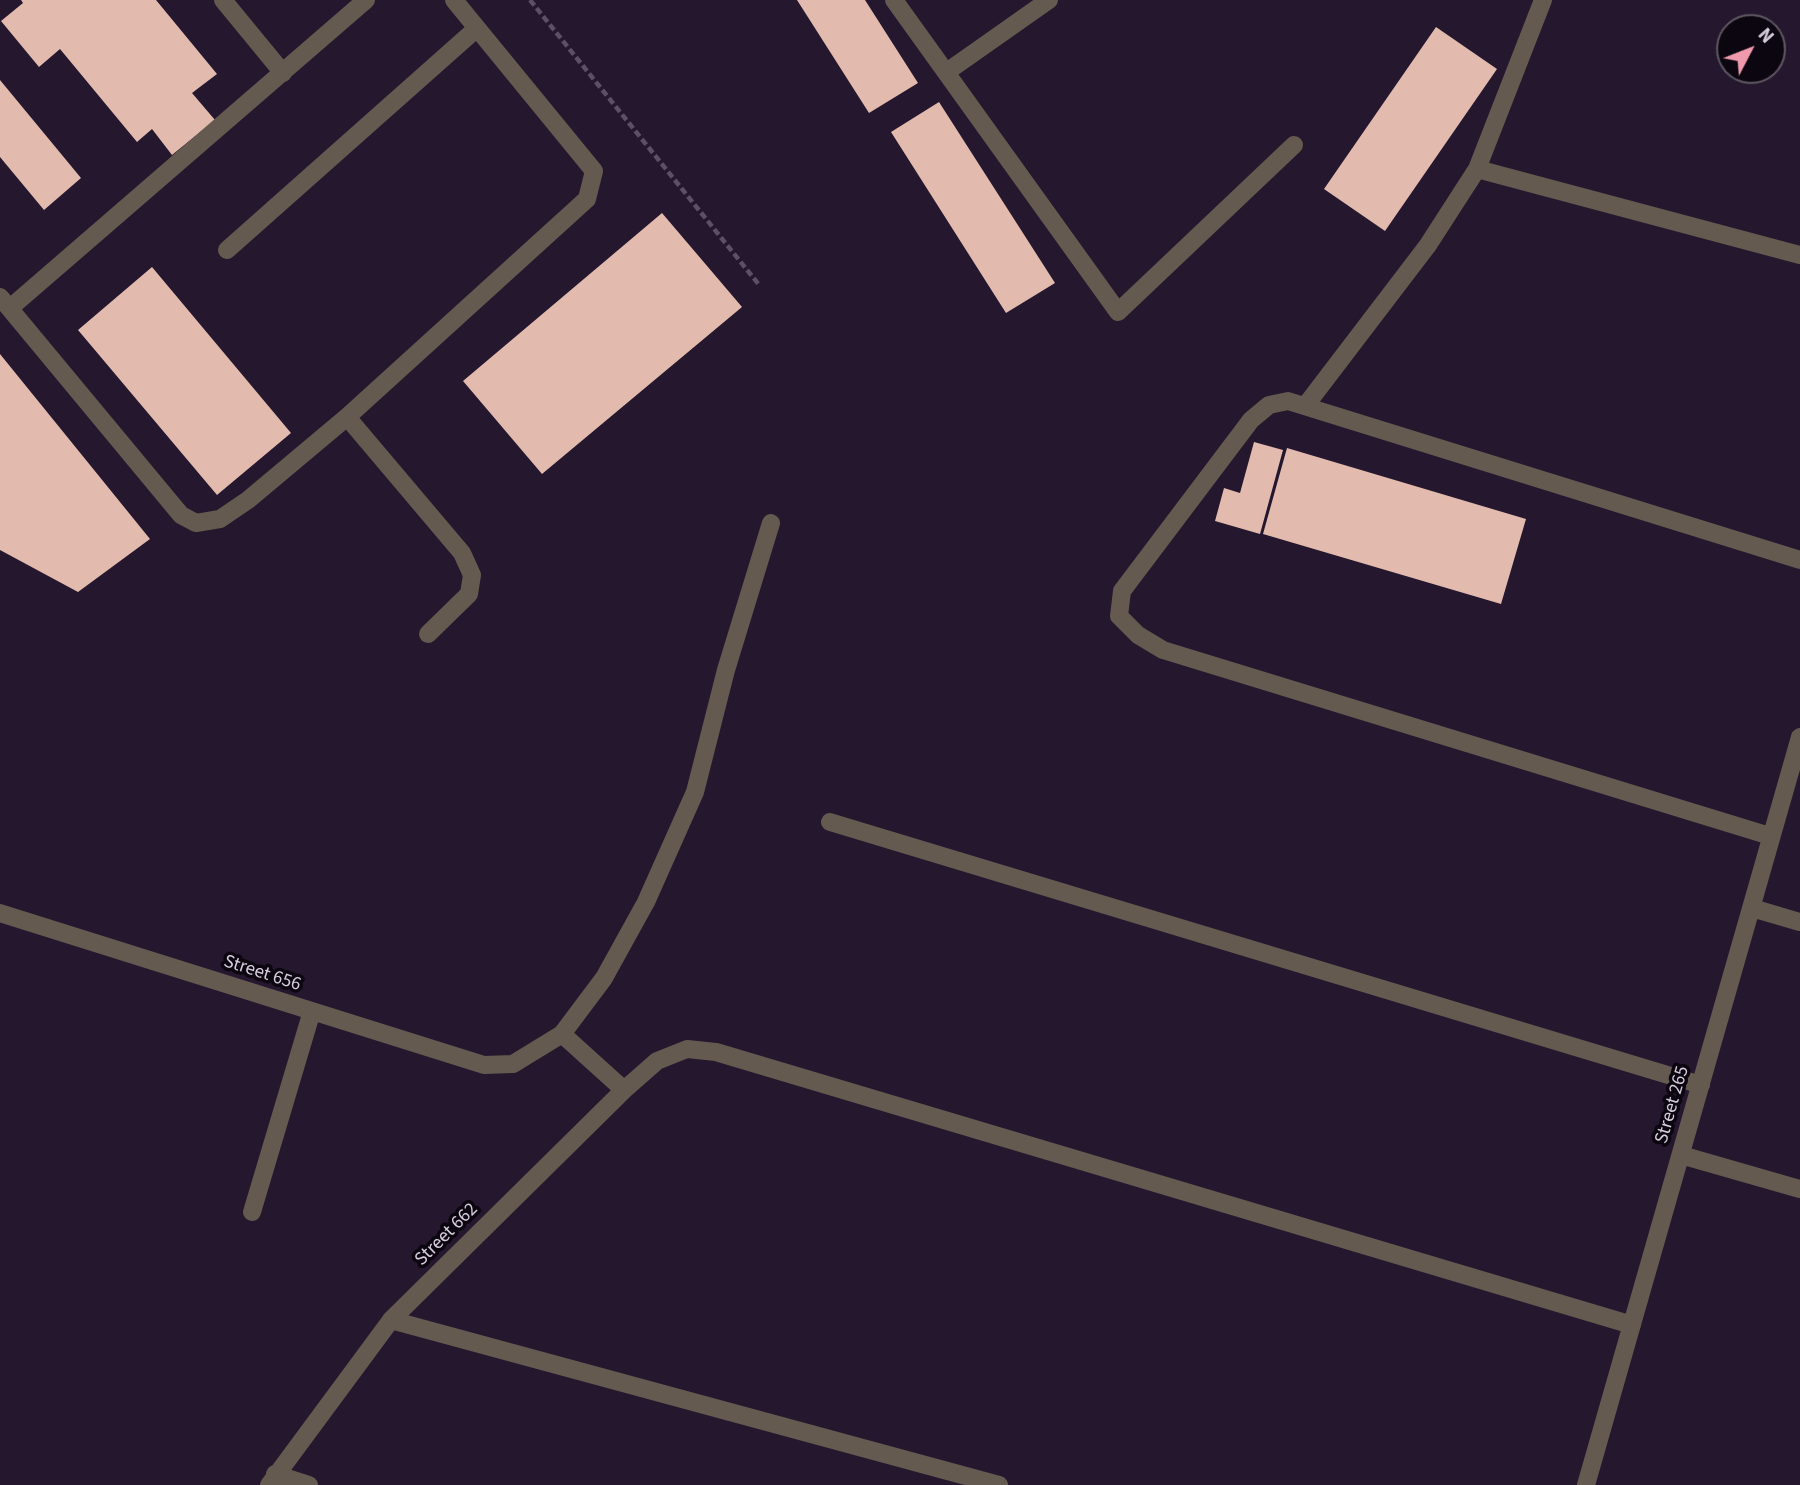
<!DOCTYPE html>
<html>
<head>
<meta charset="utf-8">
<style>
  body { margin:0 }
  #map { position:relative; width:1800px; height:1485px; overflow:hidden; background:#25172e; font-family:"Source Sans 3",sans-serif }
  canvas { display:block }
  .north { position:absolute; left:1716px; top:14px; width:70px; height:70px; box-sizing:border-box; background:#0b060f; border:2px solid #5d5661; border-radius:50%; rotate:48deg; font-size:19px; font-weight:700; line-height:28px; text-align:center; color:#d7cddd }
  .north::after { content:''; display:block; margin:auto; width:24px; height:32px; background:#f29aad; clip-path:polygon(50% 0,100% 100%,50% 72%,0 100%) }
</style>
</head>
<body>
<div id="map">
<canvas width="1800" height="1485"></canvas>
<div class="north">N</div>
</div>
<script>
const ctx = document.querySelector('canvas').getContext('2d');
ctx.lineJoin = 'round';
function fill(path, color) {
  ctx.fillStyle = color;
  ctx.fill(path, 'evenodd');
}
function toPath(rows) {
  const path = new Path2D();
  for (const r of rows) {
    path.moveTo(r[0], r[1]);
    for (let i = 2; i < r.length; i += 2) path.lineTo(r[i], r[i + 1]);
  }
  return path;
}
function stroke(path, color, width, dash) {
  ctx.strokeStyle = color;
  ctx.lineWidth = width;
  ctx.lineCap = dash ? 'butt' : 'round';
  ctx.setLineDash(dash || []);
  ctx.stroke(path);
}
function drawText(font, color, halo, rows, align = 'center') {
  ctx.font = font + ' "Source Sans 3",sans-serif';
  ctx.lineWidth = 7;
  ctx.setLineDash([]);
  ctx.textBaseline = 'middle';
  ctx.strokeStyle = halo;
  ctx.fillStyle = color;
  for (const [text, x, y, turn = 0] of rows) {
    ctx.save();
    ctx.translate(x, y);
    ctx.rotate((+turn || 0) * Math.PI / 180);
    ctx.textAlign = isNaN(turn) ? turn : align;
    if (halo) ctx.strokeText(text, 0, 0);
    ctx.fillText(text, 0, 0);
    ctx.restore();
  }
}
fill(toPath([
  [21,0,156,0,217,74,192,93,215,120,172,155,152,129,137,142,60,49,39,67,1,21,23,3],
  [797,0,865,0,918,83,869,113],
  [1436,27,1497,69,1385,231,1324,189],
  [0,80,81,178,44,210,0,157],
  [939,102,1055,283,1006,313,891,132],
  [662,213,742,307,542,474,463,381],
  [152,267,291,433,217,495,78,330],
  [0,354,150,539,78,592,0,550],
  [1254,442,1283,450,1260,534,1215,521,1224,488,1240,493],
  [1287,448,1526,519,1501,604,1263,534]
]), '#e2bbae');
stroke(toPath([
  [530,0,760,286]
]), '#5d5065', 4.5, [7, 3.5]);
stroke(toPath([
  [223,0,283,73],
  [894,0,1118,312,1294,145],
  [948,71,1049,0],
  [1477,169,1800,255],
  [227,250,476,29],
  [0,297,181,515,196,523,220,519,248,500,347,417,587,199,594,171,454,0],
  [10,308,366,0],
  [1306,405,1428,245,1477,169,1543,0],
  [347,417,462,553,472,575,469,594,428,634],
  [830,822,1701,1085],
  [1770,836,1163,650,1138,635,1119,616,1122,591,1251,420,1269,405,1288,401,1800,560],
  [1752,908,1800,922],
  [0,913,484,1065,513,1064,562,1034,604,978,646,902,695,792,726,670,771,523],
  [562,1034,624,1090],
  [1681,1155,1800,1189],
  [252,1212,312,1011],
  [391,1320,999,1485],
  [275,1474,309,1485],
  [269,1485,391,1320,624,1090,657,1061,687,1049,716,1052,1632,1325],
  [1586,1485,1800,737]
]), '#655a4f', 18);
drawText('19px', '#d7cddd', '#0b060f', [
  ["Street 656",262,974,18],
  ["Street 265",1673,1105,-74],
  ["Street 662",447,1235,-45]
]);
</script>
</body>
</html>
